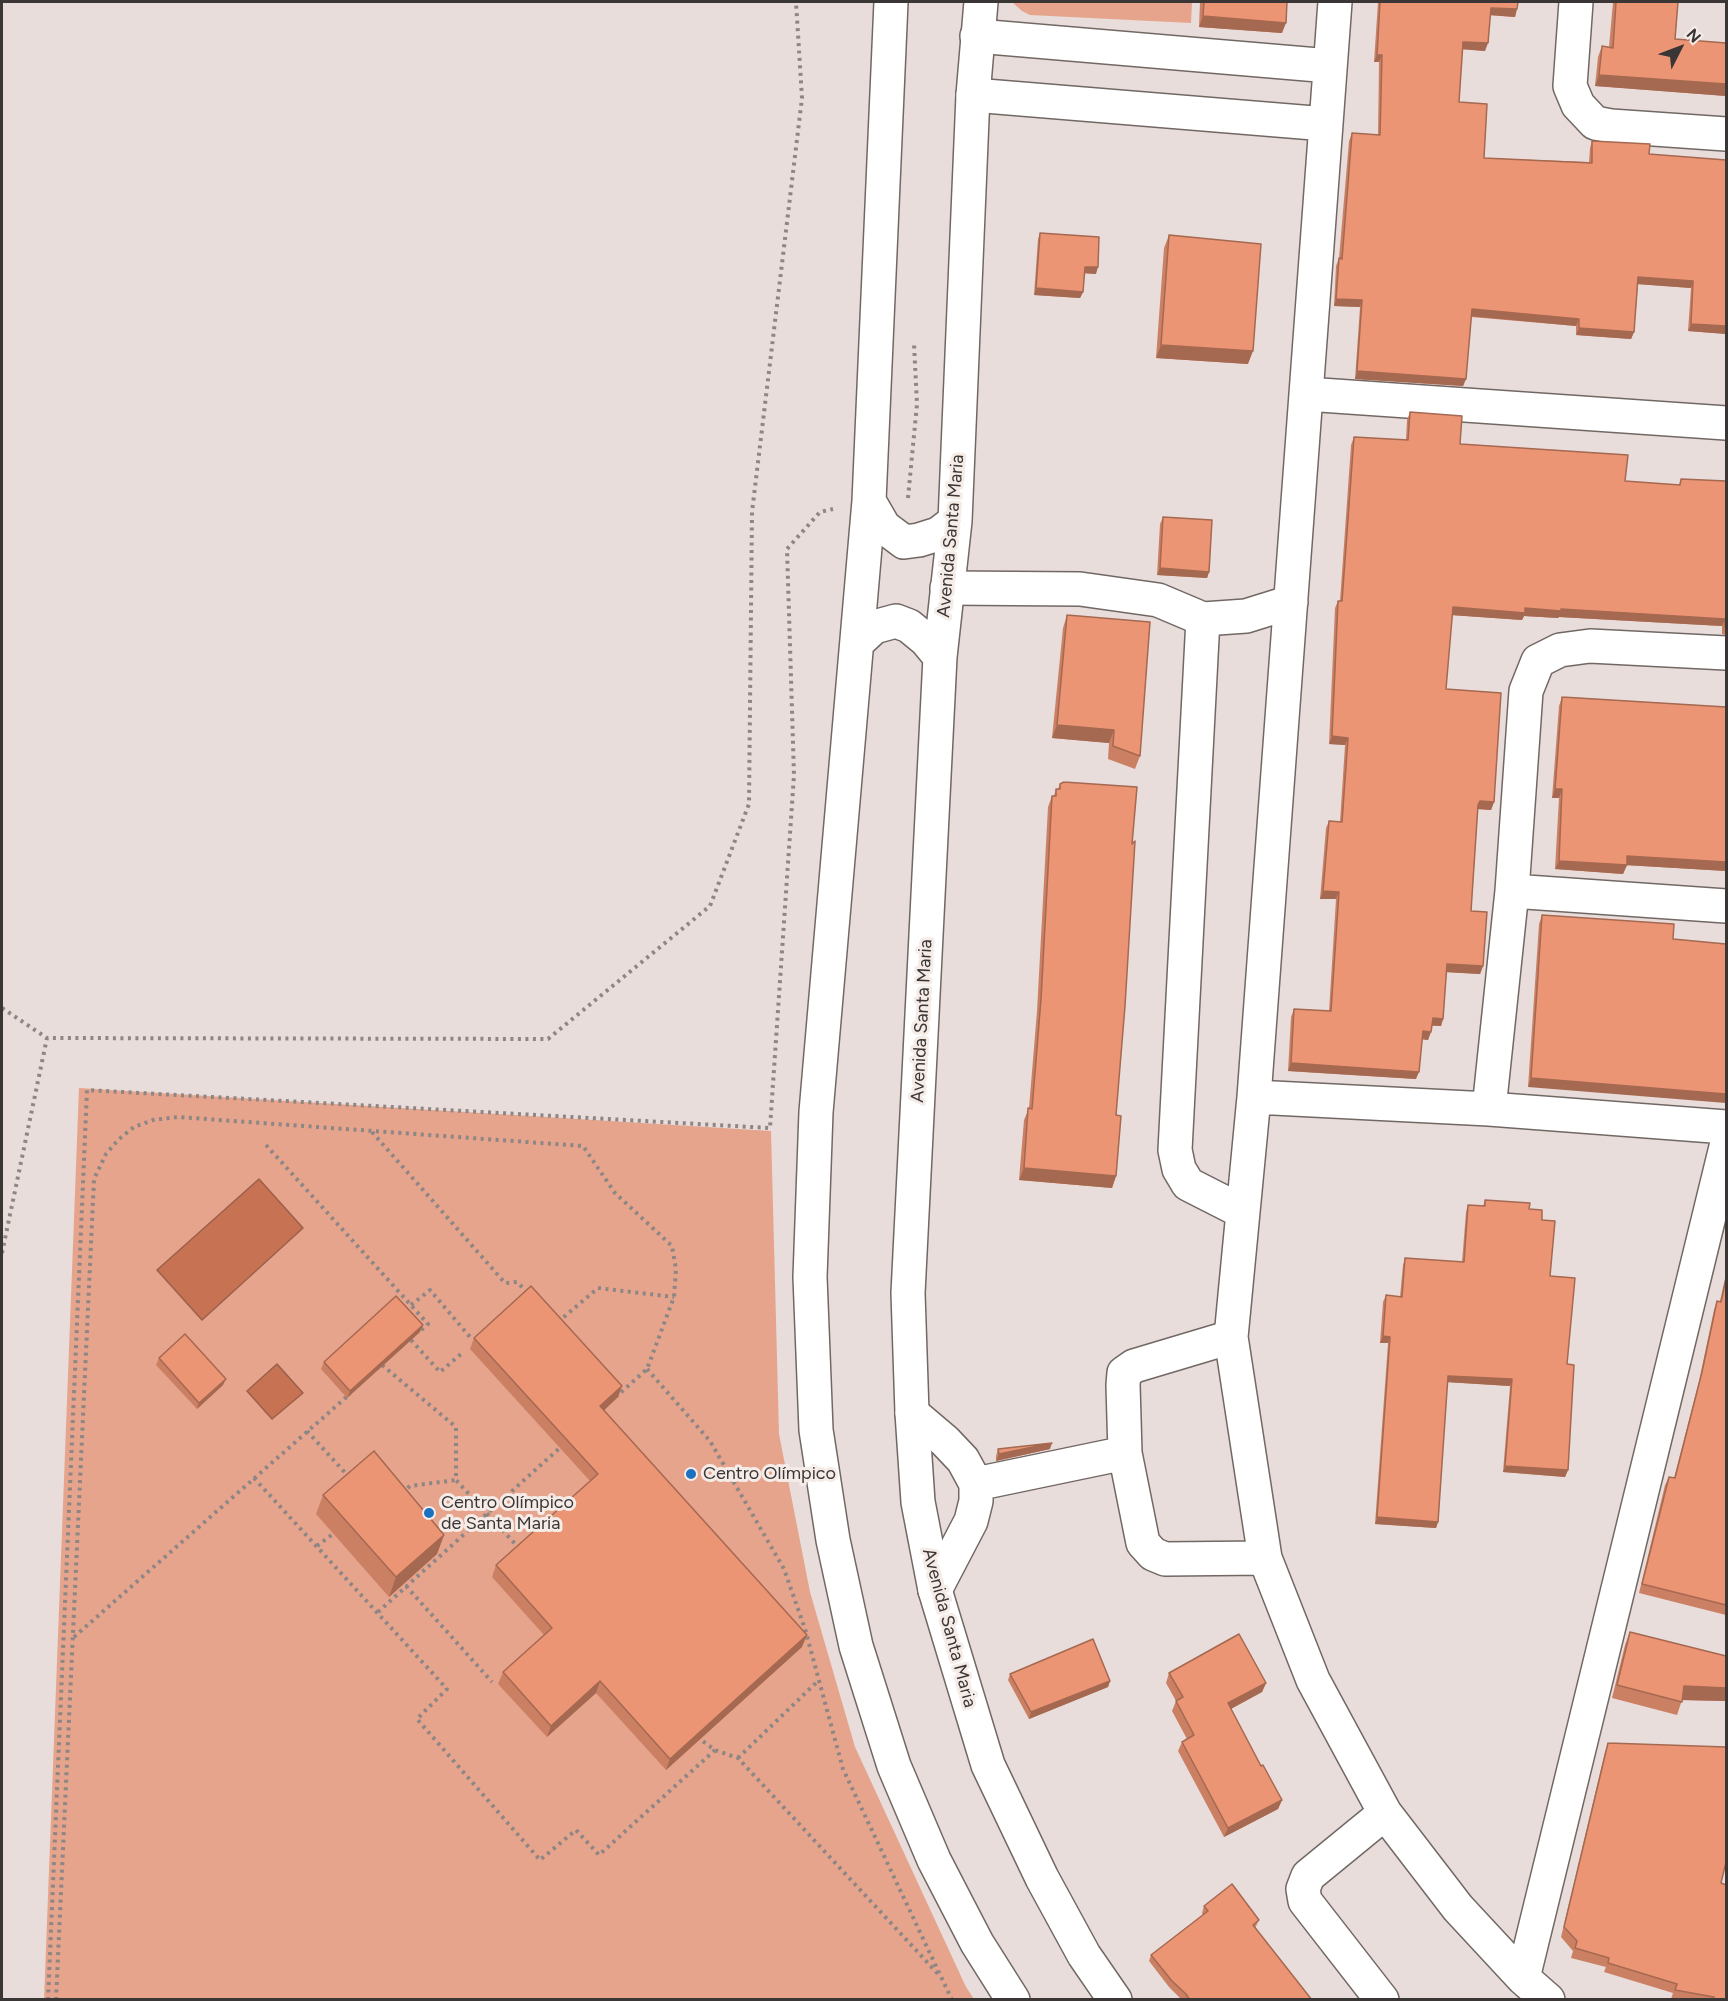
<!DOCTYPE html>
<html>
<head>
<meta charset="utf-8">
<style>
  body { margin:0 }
  #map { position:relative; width:1728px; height:2001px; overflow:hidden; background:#e8ddda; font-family:Figtree,sans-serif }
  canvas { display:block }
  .frame { position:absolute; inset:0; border:3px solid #3a3635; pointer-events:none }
  .north { position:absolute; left:1650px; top:18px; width:60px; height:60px; -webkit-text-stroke:4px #f5ebe7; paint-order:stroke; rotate:48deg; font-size:16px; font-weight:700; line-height:24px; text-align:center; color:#3a3635 }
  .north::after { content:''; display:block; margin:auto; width:21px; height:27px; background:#3a3635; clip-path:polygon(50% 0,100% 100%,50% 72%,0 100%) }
</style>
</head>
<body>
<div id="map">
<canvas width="1728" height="2001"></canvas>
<div class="frame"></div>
<div class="north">N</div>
</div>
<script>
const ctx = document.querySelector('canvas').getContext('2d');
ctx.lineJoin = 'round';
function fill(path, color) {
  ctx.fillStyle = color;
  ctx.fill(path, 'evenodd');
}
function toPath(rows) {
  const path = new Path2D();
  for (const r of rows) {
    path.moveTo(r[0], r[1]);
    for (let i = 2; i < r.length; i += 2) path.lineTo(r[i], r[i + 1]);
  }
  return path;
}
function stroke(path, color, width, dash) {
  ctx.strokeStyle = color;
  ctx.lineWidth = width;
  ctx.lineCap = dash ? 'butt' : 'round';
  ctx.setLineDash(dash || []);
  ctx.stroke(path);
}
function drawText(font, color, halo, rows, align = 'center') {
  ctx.font = font + ' Figtree,sans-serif';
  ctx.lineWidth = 6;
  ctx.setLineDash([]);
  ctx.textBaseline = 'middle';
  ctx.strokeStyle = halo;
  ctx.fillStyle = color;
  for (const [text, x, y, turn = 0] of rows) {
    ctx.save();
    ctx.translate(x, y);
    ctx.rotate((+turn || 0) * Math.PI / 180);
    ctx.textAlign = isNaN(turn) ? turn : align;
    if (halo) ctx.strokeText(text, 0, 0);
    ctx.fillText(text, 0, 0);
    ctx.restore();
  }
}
fill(toPath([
  [1012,2,1192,2,1191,23,1030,15,1022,11],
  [79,1088,771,1131,779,1434,810,1592,855,1747,966,1987,974,1999,44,2000]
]), '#e6a48d');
const water = toPath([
  [259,1179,303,1228,202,1320,157,1270,259,1179],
  [277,1364,303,1393,272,1419,247,1391,277,1364]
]);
fill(water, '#c67253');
stroke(water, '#9c604a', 1.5);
const minor = toPath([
  [1335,2,1254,1097,1231,1337,1265,1558,1313,1680,1385,1813,1458,1908,1523,1978,1548,2000],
  [1576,2,1570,86,1578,105,1595,123,1611,126,1726,134],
  [977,36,1330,66],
  [973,95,1326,124],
  [1306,394,1726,423],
  [947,588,1080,589,1158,600,1203,619],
  [1726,653,1590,646,1560,650,1538,661,1526,691,1512,891,1489,1109,1726,1127],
  [1512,891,1726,906],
  [1254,1097,1489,1109],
  [1243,1212,1188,1184,1179,1169,1175,1150,1203,619,1246,616,1291,602],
  [1231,1337,1134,1366,1124,1373,1123,1385,1125,1453,1143,1543,1153,1554,1165,1559,1265,1558],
  [912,1413,945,1441,963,1460,976,1484,976,1501,971,1521,935,1590],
  [976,1484,1125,1453],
  [1523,1978,1726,1147],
  [1382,2000,1305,1901,1303,1889,1308,1876,1385,1813]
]);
const major = toPath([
  [891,2,869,501,816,1112,810,1277,816,1430,833,1540,856,1646,894,1766,934,1860,977,1943,1013,2000],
  [981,2,973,95,955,521,940,657,908,1293,912,1413,918,1502,935,1590,988,1765,1042,1878,1084,1955,1115,2000],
  [869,501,884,527,904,542,919,540,938,534,955,521],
  [858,642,874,627,896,621,909,626,926,640,940,657]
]);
stroke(minor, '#716864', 36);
stroke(major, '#716864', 36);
stroke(toPath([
  [908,498,917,404,914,344],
  [2,1008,47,1038,548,1039,710,906,749,804,752,512,802,98,796,2],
  [372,1132,505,1283,517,1282,528,1293],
  [266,1145,428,1324,418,1333],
  [2,1253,47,1038],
  [411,1305,430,1290,470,1337],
  [558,1322,598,1288,674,1297],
  [411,1340,440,1372,461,1354],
  [382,1365,456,1427,456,1480,519,1548],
  [647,1369,710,1441,784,1569,805,1629,843,1769,952,2000],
  [307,1431,349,1477],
  [254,1478,447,1689,417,1719,540,1860,576,1830,599,1855,715,1750],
  [402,1493,410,1486,456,1480],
  [317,1546,337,1531],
  [406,1586,492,1682],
  [378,1612,563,1445],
  [74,1637,350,1394],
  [697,1737,715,1750,738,1758,939,1975],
  [738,1758,819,1680],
  [48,2000,87,1090,770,1128,794,775,787,549,820,512,833,509],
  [56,2000,94,1179,106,1154,118,1140,134,1127,153,1120,178,1117,583,1146,615,1193,672,1246,676,1269,674,1297,647,1369,617,1396]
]), '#8e8684', 4, [3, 4.5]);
stroke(minor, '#fff', 33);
stroke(major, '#fff', 33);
fill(toPath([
  [1200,2,1287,2,1282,33,1199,27],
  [1378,2,1518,2,1515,17,1490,15,1485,51,1462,49,1459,102,1484,158,1589,162,1590,148,1592,141,1649,154,1726,334,1688,331,1691,288,1638,284,1634,332,1631,339,1576,335,1576,326,1471,317,1466,379,1463,386,1355,379,1360,307,1334,306,1336,266,1339,258,1349,141,1352,133,1378,135,1379,62,1374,62],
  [1613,2,1678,2,1675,39,1726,43,1726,96,1595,86,1598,57,1602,46,1609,47],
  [1040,233,1096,274,1084,273,1083,292,1080,298,1034,295,1038,239],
  [1169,235,1248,364,1156,358,1164,248],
  [1410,412,1460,444,1625,481,1679,485,1681,479,1726,481,1726,635,1722,634,1722,626,1559,617,1558,618,1524,616,1522,620,1452,615,1446,689,1494,802,1491,810,1478,809,1471,911,1483,966,1480,974,1446,972,1443,1019,1441,1026,1432,1026,1428,1040,1422,1039,1416,1079,1288,1071,1291,1017,1294,1009,1329,1011,1336,899,1320,899,1326,828,1329,821,1340,822,1345,745,1329,744,1335,608,1338,601,1340,601,1351,445,1354,437,1406,440,1407,420],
  [1163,517,1209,572,1207,578,1157,575,1160,524],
  [1067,615,1140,756,1135,769,1108,759,1109,743,1052,738,1063,628],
  [1562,697,1726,707,1726,871,1627,865,1623,874,1555,869,1559,798,1552,798,1559,706],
  [1060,784,1132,844,1116,1115,1116,1176,1112,1188,1019,1180,1024,1120,1029,1108,1037,1011,1048,807,1052,796,1054,796,1056,789,1058,789],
  [1542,915,1673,939,1528,1087,1539,924],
  [1485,1200,1529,1209,1542,1220,1550,1276,1567,1364,1568,1470,1565,1477,1503,1472,1510,1386,1447,1382,1438,1522,1436,1528,1375,1524,1388,1343,1380,1343,1383,1302,1386,1295,1400,1297,1403,1265,1405,1258,1462,1262,1466,1212,1468,1205,1483,1206],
  [1726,1274,1726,1615,1639,1593,1665,1485,1669,1477,1674,1478,1699,1381,1714,1310,1717,1301,1720,1301],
  [420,1332,347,1398,321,1369,324,1362],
  [474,1338,622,1386,618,1397,604,1410,802,1647,666,1770,596,1693,547,1737,498,1684,503,1672,544,1635,492,1577,496,1565,590,1481,470,1349],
  [159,1358,223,1385,197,1409,156,1365],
  [998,1449,1050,1449,996,1461,996,1456],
  [323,1495,444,1535,437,1554,389,1597,316,1514],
  [1630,1632,1726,1656,1726,1701,1682,1700,1677,1715,1612,1698,1625,1645],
  [1169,1673,1266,1683,1262,1692,1231,1709,1261,1766,1282,1800,1278,1809,1224,1837,1178,1751,1182,1742,1187,1739,1172,1711,1176,1701,1166,1683],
  [1010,1674,1110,1681,1108,1687,1029,1719,1008,1680],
  [1608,1743,1721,1883,1726,2000,1671,1999,1673,1993,1604,1972,1606,1967,1571,1958,1573,1951,1561,1937,1605,1752],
  [1204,1906,1259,1920,1255,1928,1312,2000,1182,2000,1169,1987,1149,1961,1151,1955,1203,1915,1202,1913]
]), '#cb8064');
fill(toPath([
  [1491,8,1517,9,1515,17,1488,15],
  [1203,16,1286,23,1282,33,1199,27],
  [1463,42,1488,43,1485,51,1460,49],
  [1377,55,1382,55,1379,62,1374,62],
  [1599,75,1726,84,1726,96,1595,86],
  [1085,267,1098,267,1096,274,1082,273],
  [1638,277,1693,281,1691,288,1636,284],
  [1036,288,1083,292,1080,298,1034,295],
  [1336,299,1362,300,1360,307,1334,306],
  [1472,309,1579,319,1576,326,1469,316],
  [1691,324,1726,326,1726,334,1688,331],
  [1579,328,1634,332,1631,339,1576,335],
  [1161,345,1253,351,1248,364,1156,358],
  [1357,371,1466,379,1463,386,1355,379],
  [1160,568,1209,572,1207,578,1157,575],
  [1453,607,1561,609,1725,619,1722,626,1559,617,1558,618,1524,616,1522,620,1450,615],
  [1057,725,1114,730,1109,743,1052,738],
  [1332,736,1348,738,1345,745,1329,744],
  [1555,789,1562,789,1559,798,1552,798],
  [1480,801,1494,802,1491,810,1477,809],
  [1627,856,1726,862,1726,871,1624,865],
  [1559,861,1627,865,1623,874,1555,869],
  [1323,891,1339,892,1336,899,1320,899],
  [1447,964,1483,966,1480,974,1444,972],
  [1433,1018,1443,1019,1441,1026,1430,1025],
  [1423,1031,1431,1032,1428,1040,1420,1039],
  [1291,1063,1419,1072,1416,1079,1288,1071],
  [1531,1078,1726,1094,1726,1103,1528,1087],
  [1024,1168,1116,1176,1112,1188,1019,1180],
  [423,1325,420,1332,347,1398,350,1391],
  [1383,1336,1390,1337,1388,1343,1380,1343],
  [1448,1376,1512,1379,1510,1386,1445,1382],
  [226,1379,223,1385,197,1409,199,1403],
  [622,1386,618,1397,596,1418,600,1406],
  [1052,1443,1050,1449,996,1461,999,1454],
  [1505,1466,1568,1470,1565,1477,1503,1472],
  [1377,1517,1438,1522,1436,1528,1375,1524],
  [444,1535,437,1554,389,1597,396,1577],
  [807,1635,802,1647,666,1770,670,1759],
  [600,1681,596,1693,547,1737,551,1726],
  [1110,1681,1108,1687,1029,1719,1031,1712],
  [1266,1683,1262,1692,1225,1712,1228,1703],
  [1684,1686,1726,1688,1726,1701,1680,1700],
  [1282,1800,1278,1809,1224,1837,1228,1828]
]), '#a56851');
const building = toPath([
  [1204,2,1287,2,1286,23,1203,16,1204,2],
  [1380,2,1518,2,1517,9,1491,8,1488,43,1463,42,1459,102,1487,104,1484,158,1592,163,1592,141,1650,144,1649,154,1726,160,1726,326,1691,324,1693,281,1638,277,1634,332,1579,328,1579,319,1472,309,1466,379,1357,371,1362,300,1336,299,1339,258,1342,259,1352,133,1380,135,1382,55,1377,55,1380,2],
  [1616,2,1678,2,1675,39,1726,43,1726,84,1599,75,1602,46,1613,48,1616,2],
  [1040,233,1099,237,1098,267,1085,267,1083,292,1036,288,1040,233],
  [1169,235,1261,244,1253,351,1161,345,1169,235],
  [1410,412,1462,416,1460,444,1628,455,1625,481,1680,485,1681,479,1726,481,1726,627,1725,627,1725,619,1561,609,1561,611,1525,608,1525,613,1453,607,1446,689,1501,693,1494,802,1480,801,1478,805,1471,911,1487,912,1483,966,1447,964,1443,1019,1433,1018,1431,1032,1423,1031,1419,1072,1291,1063,1294,1009,1331,1011,1339,892,1323,891,1329,821,1342,822,1348,738,1332,736,1338,601,1342,601,1354,437,1408,440,1410,412],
  [1163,517,1212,520,1209,572,1160,568,1163,517],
  [1067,615,1150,622,1140,756,1113,746,1114,730,1057,725,1067,615],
  [1562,697,1726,707,1726,862,1627,856,1627,865,1559,861,1562,789,1555,789,1562,697],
  [1064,782,1137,787,1132,844,1135,841,1125,1006,1116,1115,1121,1116,1116,1176,1024,1168,1028,1108,1032,1109,1041,999,1052,796,1056,796,1056,789,1060,789,1060,784,1064,782],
  [1542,915,1674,924,1673,939,1726,944,1726,1094,1531,1078,1542,915],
  [1485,1200,1530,1203,1529,1209,1542,1210,1542,1220,1555,1221,1550,1276,1575,1278,1567,1364,1574,1365,1568,1470,1505,1466,1512,1379,1448,1376,1438,1522,1377,1517,1390,1337,1383,1336,1386,1295,1402,1297,1405,1258,1464,1262,1468,1205,1485,1206,1485,1200],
  [1726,1279,1726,1605,1642,1584,1669,1477,1675,1478,1702,1372,1717,1301,1721,1302,1726,1279],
  [531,1286,622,1386,600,1406,807,1635,670,1759,600,1681,551,1726,503,1672,552,1628,496,1565,598,1474,474,1338,531,1286],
  [396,1296,423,1325,350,1391,324,1362,396,1296],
  [185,1334,226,1379,199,1403,159,1358,185,1334],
  [1052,1443,999,1454,998,1449,1052,1443],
  [374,1451,444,1535,396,1577,323,1495,374,1451],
  [1630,1632,1726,1656,1726,1688,1684,1686,1682,1702,1617,1685,1630,1632],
  [1239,1634,1266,1683,1228,1703,1261,1766,1263,1765,1282,1800,1228,1828,1182,1742,1194,1735,1176,1701,1183,1697,1169,1673,1239,1634],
  [1093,1639,1110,1681,1031,1712,1010,1674,1093,1639],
  [1608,1743,1726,1747,1726,1862,1721,1883,1726,1885,1726,2000,1714,2000,1714,1997,1675,1990,1677,1984,1608,1963,1609,1958,1575,1948,1577,1941,1564,1927,1608,1743],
  [1232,1884,1259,1920,1253,1925,1312,2000,1190,2000,1186,1994,1172,1981,1151,1955,1208,1911,1204,1906,1232,1884]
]);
fill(building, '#ec9574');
stroke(building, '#a56851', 1.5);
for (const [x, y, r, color] of [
  [691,1474,6,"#1b71bf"],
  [429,1513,6,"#1b71bf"]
]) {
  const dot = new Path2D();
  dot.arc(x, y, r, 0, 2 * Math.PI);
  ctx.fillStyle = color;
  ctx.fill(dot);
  stroke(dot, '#f5ebe7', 2);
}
drawText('18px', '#3a3635', '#f5ebe7', [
  ["Avenida Santa Maria",951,536,-85],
  ["Avenida Santa Maria",922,1021,-87],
  ["Avenida Santa Maria",949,1628,75]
]);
drawText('18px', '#3a3635', '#f5ebe7', [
  ["Centro Olímpico",703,1474],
  ["Centro Olímpico",441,1503],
  ["de Santa Maria",441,1524]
], 'left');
</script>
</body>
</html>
